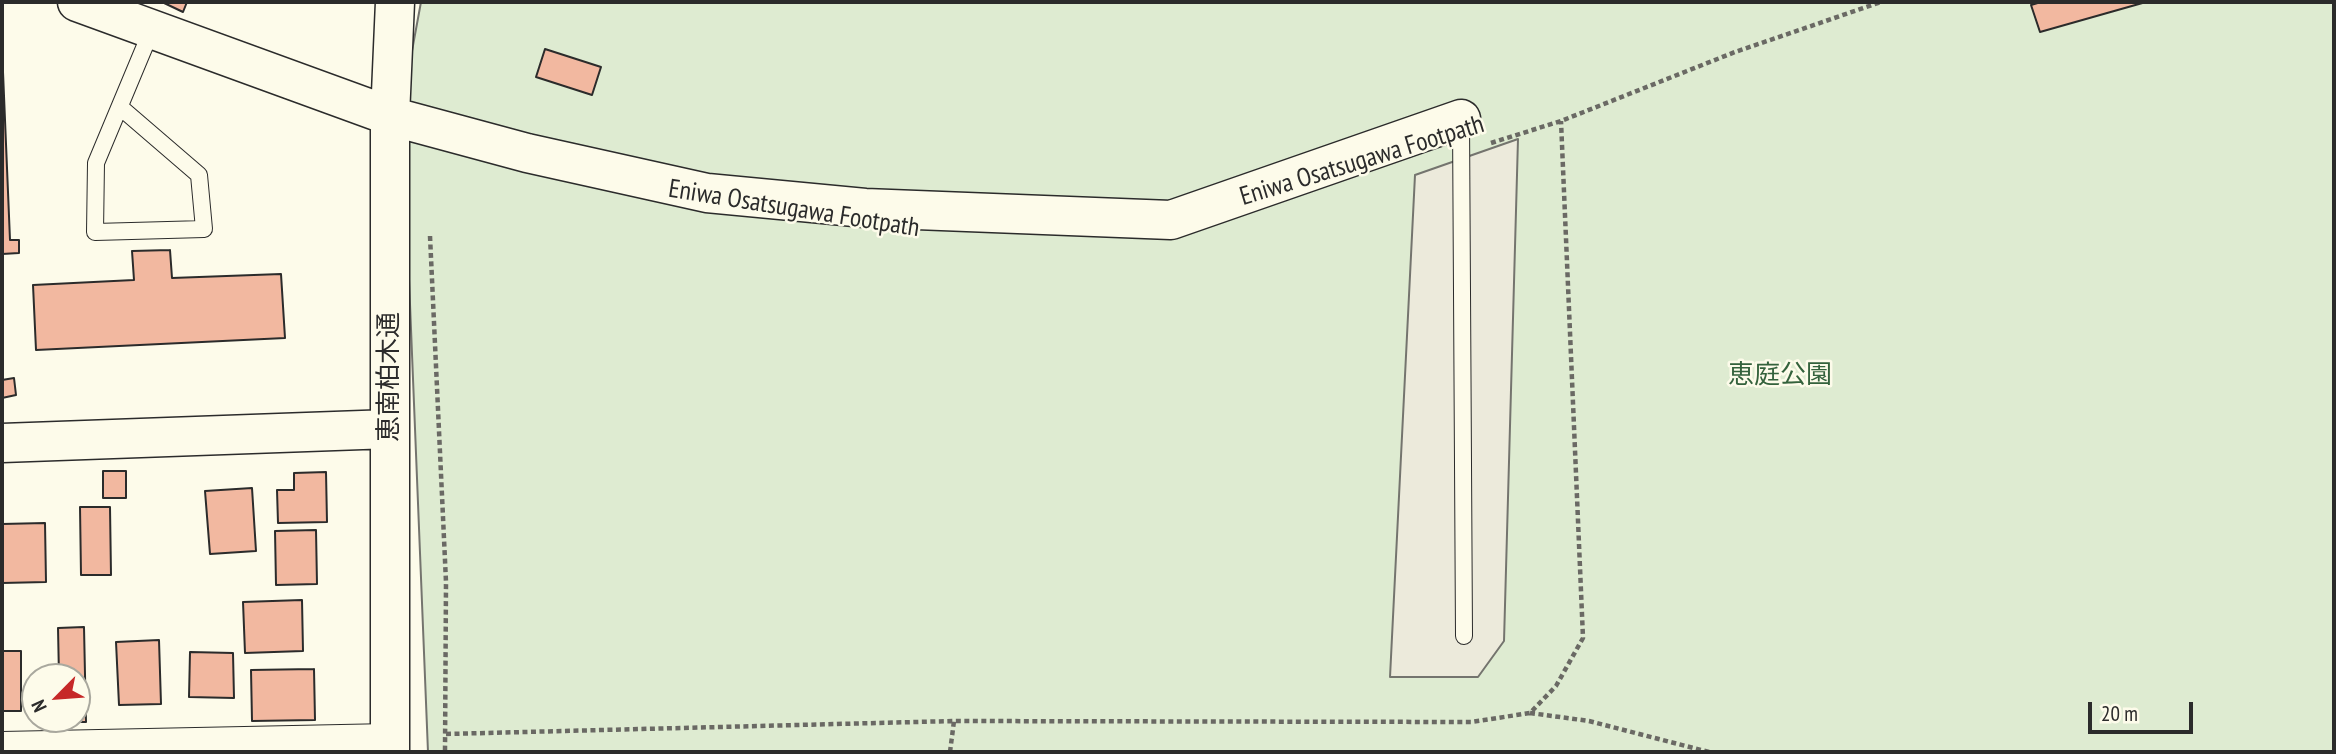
<!DOCTYPE html>
<html>
<head>
<meta charset="utf-8">
<style>
  body { margin:0 }
  #map { position:relative; width:2336px; height:754px; overflow:hidden; background:#fdfbea; font-family:"PT Sans Narrow",sans-serif }
  canvas { display:block }
  .frame { position:absolute; inset:0; border:4px solid #2b2b2b; pointer-events:none }
  .north { position:absolute; left:21px; top:663px; width:70px; height:70px; box-sizing:border-box; background:#fdfbea; border:2px solid #a9a89e; border-radius:50%; rotate:245deg; font-size:19px; font-weight:700; line-height:28px; text-align:center; color:#2b2b2b }
  .north::after { content:''; display:block; margin:auto; width:24px; height:32px; background:#c62828; clip-path:polygon(50% 0,100% 100%,50% 72%,0 100%) }
  .scale { position:absolute; left:2088px; top:702px; width:105px; height:32px; box-sizing:border-box; border:4px solid #2b2b2b; border-top:0; padding-left:9px; font-size:21px; line-height:24px; white-space:nowrap; color:#2b2b2b; -webkit-text-stroke:5px #fdfbea; paint-order:stroke }
</style>
</head>
<body>
<div id="map">
<canvas width="2336" height="754"></canvas>
<div class="frame"></div>
<div class="north">N</div>
<div class="scale">20 m</div>
</div>
<script>
const ctx = document.querySelector('canvas').getContext('2d');
ctx.lineJoin = 'round';
function fill(path, color) {
  ctx.fillStyle = color;
  ctx.fill(path, 'evenodd');
}
function toPath(rows) {
  const path = new Path2D();
  for (const r of rows) {
    path.moveTo(r[0], r[1]);
    for (let i = 2; i < r.length; i += 2) path.lineTo(r[i], r[i + 1]);
  }
  return path;
}
function stroke(path, color, width, dash) {
  ctx.strokeStyle = color;
  ctx.lineWidth = width;
  ctx.lineCap = dash ? 'butt' : 'round';
  ctx.setLineDash(dash || []);
  ctx.stroke(path);
}
function drawText(font, color, halo, rows, align = 'center') {
  ctx.font = font + ' "PT Sans Narrow","Noto Sans JP",sans-serif';
  ctx.lineWidth = 5;
  ctx.setLineDash([]);
  ctx.textBaseline = 'middle';
  ctx.strokeStyle = halo;
  ctx.fillStyle = color;
  for (const [text, x, y, turn = 0] of rows) {
    ctx.save();
    ctx.translate(x, y);
    ctx.rotate((+turn || 0) * Math.PI / 180);
    ctx.textAlign = isNaN(turn) ? turn : align;
    if (halo) ctx.strokeText(text, 0, 0);
    ctx.fillText(text, 0, 0);
    ctx.restore();
  }
}
const green = toPath([
  [421,2,2334,2,2334,752,428,752,402,105,421,2]
]);
fill(green, '#deebd1');
stroke(green, '#74746e', 2);
const parking = toPath([
  [1518,139,1504,641,1478,677,1390,677,1415,175,1518,139]
]);
fill(parking, '#eceadb');
stroke(parking, '#74746e', 2);
const building = toPath([
  [162,2,187,2,183,12,162,2],
  [2041,2,2146,2,2040,32,2031,5,2041,2],
  [2,48,10,240,19,240,19,253,2,254,2,48],
  [545,49,601,67,592,95,536,77,545,49],
  [170,250,172,278,281,274,285,338,36,350,33,285,134,280,132,251,170,250],
  [14,378,16,395,2,398,2,380,14,378],
  [103,471,126,471,126,498,103,498,103,471],
  [326,472,327,522,278,523,277,490,294,490,294,473,326,472],
  [252,488,256,551,210,554,205,491,252,488],
  [80,507,110,507,111,575,81,575,80,507],
  [45,523,46,582,2,583,2,524,45,523],
  [316,530,317,584,276,585,275,531,316,530],
  [302,600,303,651,245,653,243,602,302,600],
  [84,627,86,722,60,722,60,719,77,719,77,677,59,677,58,628,84,627],
  [159,640,161,704,119,705,116,642,159,640],
  [2,651,21,651,21,711,2,711,2,651],
  [190,652,233,653,234,698,189,697,190,652],
  [314,669,315,720,252,721,251,670,314,669]
]);
fill(building, '#f2b8a0');
stroke(building, '#2b2b2b', 2);
const service = toPath([
  [120,107,199,175,204,229,95,232,96,163,152,29],
  [1461,120,1464,636]
]);
const minor = toPath([
  [2,748,390,740]
]);
const tertiary = toPath([
  [77,2,390,116,527,153,707,193,865,208,1171,220,1461,119],
  [2,443,390,429],
  [390,752,390,116,395,2]
]);
stroke(service, '#2b2b2b', 18);
stroke(minor, '#2b2b2b', 34);
stroke(tertiary, '#2b2b2b', 41);
stroke(toPath([
  [1491,143,1561,121,1735,52,1881,2],
  [430,236,446,582,445,752],
  [1530,713,1589,721,1709,752],
  [446,734,954,721,1471,722,1530,713,1556,686,1583,638,1561,121],
  [950,752,954,721]
]), '#6a6964', 4.5, [5, 3.5]);
stroke(service, '#fdfbea', 16);
stroke(minor, '#fdfbea', 32);
stroke(tertiary, '#fdfbea', 38);
drawText('26px', '#2b2b2b', '#fdfbea', [
  ["Eniwa Osatsugawa Footpath",1362,161,-17],
  ["Eniwa Osatsugawa Footpath",794,209,9],
  ["恵南柏木通",390,377,-90]
]);
drawText('26px', '#34623c', '#fdfbea', [
  ["恵庭公園",1780,376]
]);
</script>
</body>
</html>
